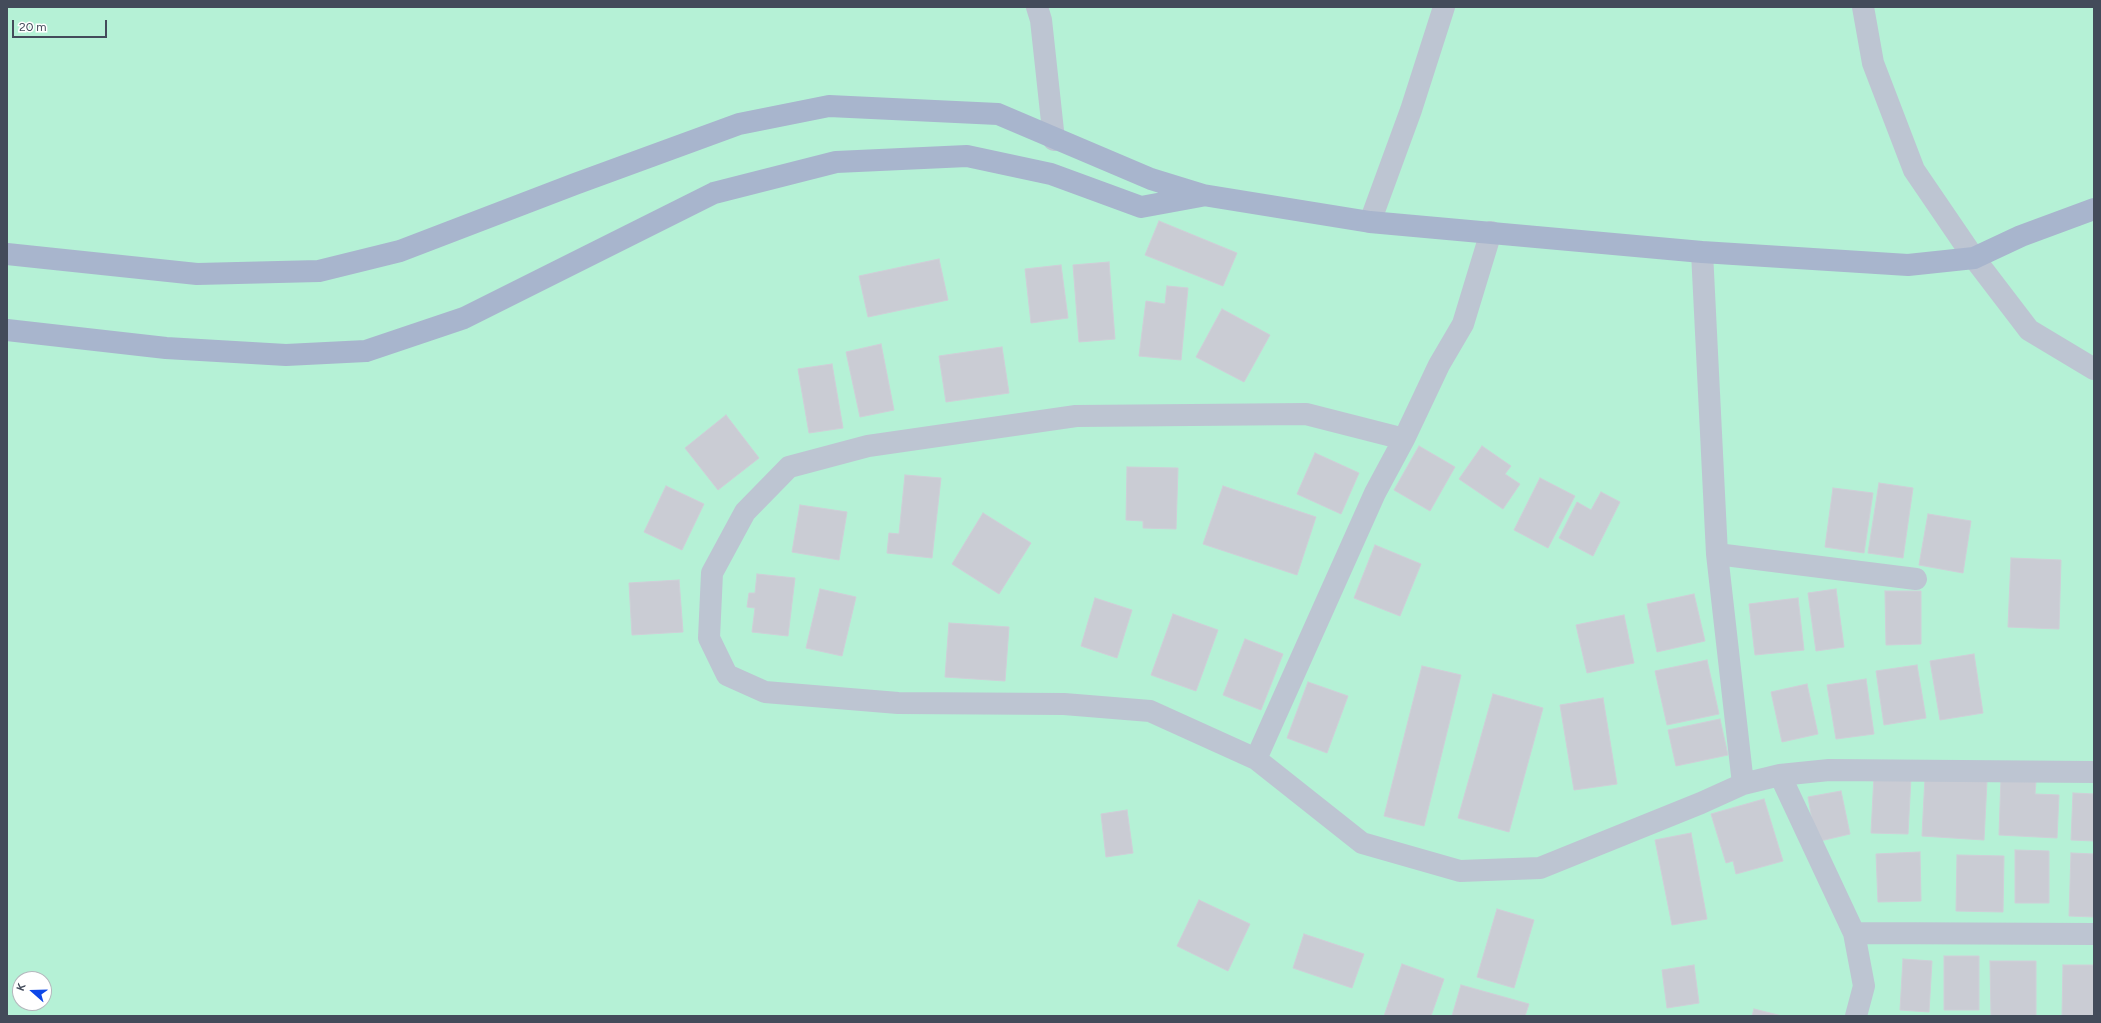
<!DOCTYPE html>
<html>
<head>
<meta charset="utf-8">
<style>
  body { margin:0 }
  #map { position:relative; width:2101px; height:1023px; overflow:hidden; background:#efebeb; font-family:Figtree,sans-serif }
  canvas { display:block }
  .frame { position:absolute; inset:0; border:8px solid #434b5a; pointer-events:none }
  .north { position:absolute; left:12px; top:971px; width:40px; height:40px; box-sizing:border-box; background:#fff; border:1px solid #b4b7bd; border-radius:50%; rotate:290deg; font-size:11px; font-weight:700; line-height:16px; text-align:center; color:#434b5a }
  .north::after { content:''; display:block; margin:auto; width:14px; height:18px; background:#0d47e7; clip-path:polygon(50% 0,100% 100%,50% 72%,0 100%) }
  .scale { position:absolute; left:12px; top:20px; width:95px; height:18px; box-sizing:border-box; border:2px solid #434b5a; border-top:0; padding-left:5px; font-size:12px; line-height:14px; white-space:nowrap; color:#434b5a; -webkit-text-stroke:3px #fff; paint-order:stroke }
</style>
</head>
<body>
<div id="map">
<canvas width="2101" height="1023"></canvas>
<div class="frame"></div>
<div class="north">K</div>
<div class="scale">20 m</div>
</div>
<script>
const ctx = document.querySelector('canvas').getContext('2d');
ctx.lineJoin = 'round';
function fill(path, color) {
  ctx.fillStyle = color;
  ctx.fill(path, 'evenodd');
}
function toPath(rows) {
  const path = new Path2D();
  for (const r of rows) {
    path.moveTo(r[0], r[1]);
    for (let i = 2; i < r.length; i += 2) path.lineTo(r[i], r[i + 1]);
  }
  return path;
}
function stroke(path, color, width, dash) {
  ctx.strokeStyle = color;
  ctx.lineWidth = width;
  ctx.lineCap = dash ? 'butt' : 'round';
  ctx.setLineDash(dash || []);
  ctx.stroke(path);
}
fill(toPath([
  [7,7,2094,7,2094,1016,7,1016],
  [20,979,44,979,44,1003,20,1003]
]), '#b5f1d6');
const building = toPath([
  [1159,221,1237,253,1223,286,1145,255,1159,221],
  [939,259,948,300,868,317,859,276,939,259],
  [1109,262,1115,339,1079,342,1073,265,1109,262],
  [1061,265,1068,318,1031,323,1025,269,1061,265],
  [1167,286,1188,288,1181,360,1139,356,1146,301,1165,304,1167,286],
  [1222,309,1270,335,1244,382,1196,357,1222,309],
  [881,344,894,410,860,417,846,352,881,344],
  [1002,347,1009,393,946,402,939,356,1002,347],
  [832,364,843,428,809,433,798,369,832,364],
  [726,415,759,458,718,490,685,448,726,415],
  [1419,446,1455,467,1430,511,1394,490,1419,446],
  [1482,446,1511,466,1505,474,1520,484,1503,509,1459,479,1482,446],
  [1315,453,1359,473,1341,514,1297,494,1315,453],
  [1127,467,1178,468,1176,529,1143,528,1143,521,1126,520,1127,467],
  [905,475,941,478,932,558,887,553,889,533,899,534,905,475],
  [1540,478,1575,496,1548,548,1514,530,1540,478],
  [1879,483,1913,488,1903,558,1868,553,1879,483],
  [666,486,704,504,682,550,644,532,666,486],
  [1223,486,1316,517,1297,575,1203,544,1223,486],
  [1833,488,1873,493,1864,553,1825,547,1833,488],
  [1601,492,1620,502,1593,556,1559,538,1577,502,1591,510,1601,492],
  [800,505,847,512,839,560,792,552,800,505],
  [983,513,1031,543,999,594,952,564,983,513],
  [1928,514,1971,521,1963,573,1919,565,1928,514],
  [1375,545,1421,564,1400,616,1354,598,1375,545],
  [2011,558,2061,560,2059,629,2008,627,2011,558],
  [757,574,795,578,788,636,752,632,755,608,747,607,749,593,755,593,757,574],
  [679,580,683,632,632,635,629,583,679,580],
  [820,589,856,597,842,656,806,648,820,589],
  [1836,589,1844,647,1816,651,1808,593,1836,589],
  [1885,591,1921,591,1921,644,1886,645,1885,591],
  [1694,594,1705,641,1657,652,1647,604,1694,594],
  [1095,598,1132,610,1117,658,1081,646,1095,598],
  [1798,598,1804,650,1755,655,1749,604,1798,598],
  [1173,614,1218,630,1196,691,1151,675,1173,614],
  [1624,615,1634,663,1587,673,1576,625,1624,615],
  [949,623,1009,627,1005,681,945,677,949,623],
  [1245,639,1283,654,1261,710,1223,695,1245,639],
  [1974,654,1983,713,1940,720,1930,661,1974,654],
  [1707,660,1719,714,1667,725,1655,671,1707,660],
  [1917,665,1926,718,1884,725,1876,671,1917,665],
  [1422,666,1461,675,1424,826,1384,816,1422,666],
  [1866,679,1874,734,1836,739,1827,685,1866,679],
  [1308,682,1348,696,1327,753,1287,738,1308,682],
  [1807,684,1818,734,1782,742,1771,692,1807,684],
  [1493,694,1543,708,1509,832,1458,818,1493,694],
  [1603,698,1617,784,1574,790,1560,705,1603,698],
  [1720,719,1728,755,1676,766,1668,730,1720,719],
  [1874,776,1911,778,1908,834,1871,833,1874,776],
  [1925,777,1987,781,1984,840,1922,836,1925,777],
  [2001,778,2036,781,2035,794,2059,795,2057,838,1999,835,2001,778],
  [1841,791,1850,834,1816,842,1808,797,1841,791],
  [2073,793,2094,794,2094,841,2071,840,2073,793],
  [1764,799,1783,861,1736,874,1733,861,1726,863,1711,814,1764,799],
  [1127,810,1133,853,1106,857,1101,814,1127,810],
  [1691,833,1707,919,1672,925,1655,840,1691,833],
  [2015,850,2049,851,2049,903,2015,903,2015,850],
  [1920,852,1921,901,1878,902,1876,854,1920,852],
  [2071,853,2094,854,2094,917,2069,916,2071,853],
  [1957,855,2004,856,2003,912,1956,911,1957,855],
  [1199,900,1250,924,1228,971,1177,946,1199,900],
  [1497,909,1534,920,1514,988,1477,977,1497,909],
  [1304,934,1364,954,1352,988,1293,968,1304,934],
  [1944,956,1979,956,1979,1010,1944,1010,1944,956],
  [1903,959,1932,961,1929,1012,1900,1010,1903,959],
  [1990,961,2036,961,2036,1016,1991,1016,1990,961],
  [1402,964,1444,979,1431,1016,1384,1016,1402,964],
  [1694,965,1699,1003,1667,1008,1662,970,1694,965],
  [2063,965,2094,965,2094,1016,2062,1016,2063,965],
  [1461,985,1529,1004,1525,1016,1452,1016,1461,985],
  [1754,1009,1782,1016,1752,1016,1754,1009]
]);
fill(building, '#caccd4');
stroke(building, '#cfd0d8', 1);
stroke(toPath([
  [1037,7,1041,20,1054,140],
  [1863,7,1873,63,1914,170,1974,258,2029,330,2094,369],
  [1370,222,1411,110,1444,7],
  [1491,232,1463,324,1439,365,1404,439,1306,414,1076,416,868,446,789,467,745,512,712,573,709,638,727,675,765,692,898,703,1064,704,1150,711,1256,759,1362,843,1460,871,1540,868,1701,803,1743,784,1780,775,1829,770,2094,772],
  [1702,252,1717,554,1743,784],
  [1717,554,1916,579],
  [1256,759,1375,493,1404,439],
  [1780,775,1854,933,1864,986,1856,1016],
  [1854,933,2094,934]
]), '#bdc5d2', 22);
stroke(toPath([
  [7,254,197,274,319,271,400,251,575,184,739,124,829,106,998,114,1151,179,1203,195,1370,222,1702,252,1908,265,1974,258,2021,236,2094,209],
  [7,330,166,348,286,355,366,351,464,318,714,193,836,162,967,156,1051,174,1141,207,1201,196]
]), '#a8b5cd', 22);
</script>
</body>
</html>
